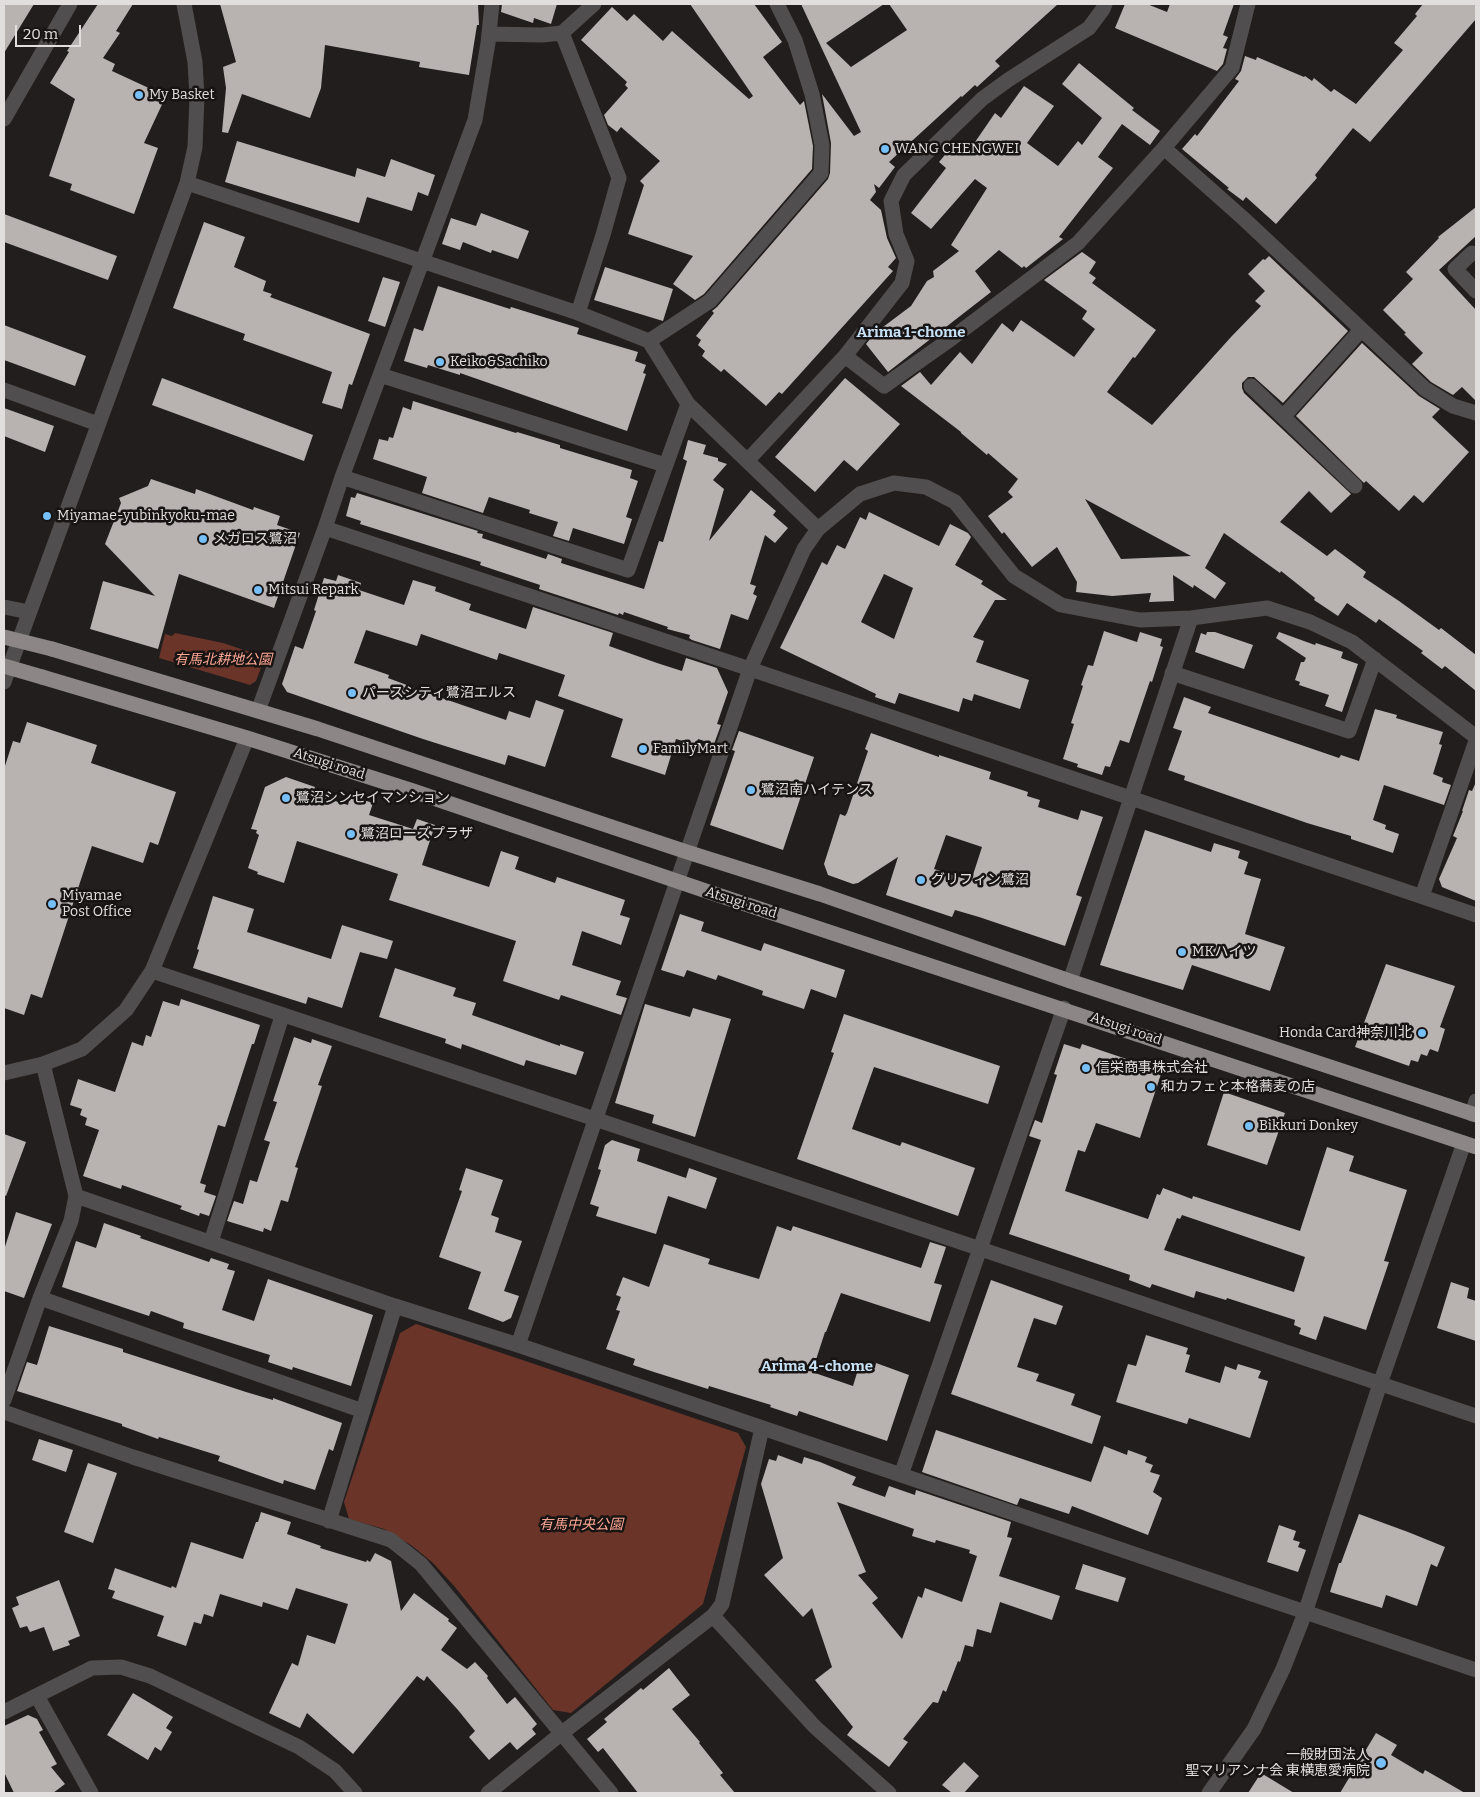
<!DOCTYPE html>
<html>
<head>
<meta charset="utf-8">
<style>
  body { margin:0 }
  #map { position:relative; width:1480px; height:1797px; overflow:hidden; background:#221e1d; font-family:Bitter,serif }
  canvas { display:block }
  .frame { position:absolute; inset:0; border:5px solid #e1dedd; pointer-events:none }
  .scale { position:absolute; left:15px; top:25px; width:66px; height:22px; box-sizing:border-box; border:2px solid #e1dedd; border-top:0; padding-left:6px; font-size:15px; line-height:18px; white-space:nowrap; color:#e1dedd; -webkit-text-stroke:4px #181413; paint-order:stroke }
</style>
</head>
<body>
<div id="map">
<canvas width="1480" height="1797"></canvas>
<div class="frame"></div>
<div class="scale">20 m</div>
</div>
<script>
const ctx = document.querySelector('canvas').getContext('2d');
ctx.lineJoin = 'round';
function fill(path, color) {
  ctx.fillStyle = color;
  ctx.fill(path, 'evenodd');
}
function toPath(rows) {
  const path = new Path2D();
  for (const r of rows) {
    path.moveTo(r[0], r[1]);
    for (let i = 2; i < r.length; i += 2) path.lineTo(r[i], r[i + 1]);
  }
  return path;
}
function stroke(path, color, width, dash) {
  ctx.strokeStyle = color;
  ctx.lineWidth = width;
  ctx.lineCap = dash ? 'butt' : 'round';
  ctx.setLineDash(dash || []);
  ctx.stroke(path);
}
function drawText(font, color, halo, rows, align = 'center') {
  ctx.font = font + ' Bitter,"Noto Sans JP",serif';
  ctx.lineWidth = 5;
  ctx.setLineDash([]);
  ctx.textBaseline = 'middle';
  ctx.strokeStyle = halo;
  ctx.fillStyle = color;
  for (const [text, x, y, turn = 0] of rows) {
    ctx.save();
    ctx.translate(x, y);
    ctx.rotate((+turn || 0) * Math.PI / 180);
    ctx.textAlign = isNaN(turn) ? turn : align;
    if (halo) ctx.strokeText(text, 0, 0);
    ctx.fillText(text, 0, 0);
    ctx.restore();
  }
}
fill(toPath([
  [175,633,223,643,265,657,256,681,250,685,159,658,165,634,172,636],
  [416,1324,738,1433,746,1447,703,1604,571,1713,553,1710,455,1587,432,1562,411,1545,384,1529,349,1519,344,1502,400,1333]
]), '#6a3429');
fill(toPath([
  [4,4,34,4,4,53],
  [98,4,133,4,116,31,120,33,103,58,115,64,112,71,166,96,144,143,158,148,134,214,70,190,72,184,49,176,75,99,50,83,69,52,67,51],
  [220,4,478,4,479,25,477,25,469,75,419,67,420,62,325,45,321,88,310,118,242,94,228,133,222,132,226,88,223,67,236,62],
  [502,4,557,4,551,24,534,18,533,23,501,12],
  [690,4,754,4,782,42,763,57,800,105,804,101,813,146,812,169,704,294,695,300,673,284,693,256,628,234,644,185,640,181,660,161,621,127,617,132,608,125,604,115,628,88,625,85,627,82,581,40,612,7,627,21,634,14,663,41,672,31,749,99,753,96],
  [801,4,884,4,826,43,851,67,907,30,889,4,1058,4,995,61,1000,66,977,87,975,85,962,97,961,96,889,162,895,167,879,188,874,184,876,192,870,200,881,210,887,238,896,258,888,267,893,271,782,394,779,392,766,406,724,369,721,372,702,356,705,351,698,345,701,340,696,336,714,313,712,311,717,307,828,179,830,173,831,143,822,94,854,136,861,132],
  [1125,4,1147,4,1167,12,1170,4,1234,4,1223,35,1228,37,1223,48,1227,49,1223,64,1217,71,1115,28],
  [1423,4,1476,4,1476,19,1370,142,1353,128,1315,175,1317,178,1276,224,1246,197,1243,201,1227,189,1229,188,1182,149,1195,134,1197,136,1239,81,1235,79,1241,71,1245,56,1256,60,1257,57,1304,77,1305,76,1312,81,1314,78,1331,92,1334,89,1356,104,1403,50,1394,43,1417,16,1415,14],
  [1079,63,1134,108,1132,110,1160,131,1150,145,1122,124,1098,157,1113,168,1059,237,1063,239,1026,268,1024,266,1022,268,999,250,975,271,991,292,888,372,866,344,875,333,911,306,927,281,934,277,933,271,959,251,951,245,987,188,975,179,931,229,911,213,946,168,939,162,954,144,963,152,970,143,973,145,995,113,1001,118,1024,86,1054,106,1027,143,1058,166,1078,141,1082,145,1102,118,1062,84],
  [237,141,355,177,357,168,385,177,391,159,435,175,428,196,418,192,412,211,367,197,359,223,225,182],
  [1476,207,1476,236,1439,270,1476,310,1476,401,1462,387,1453,395,1431,382,1412,364,1423,353,1404,334,1406,333,1383,310,1413,279,1406,272,1439,238,1438,237],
  [481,213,529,231,518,259,492,250,491,253,463,242,460,250,442,244,451,218,476,226],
  [4,214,117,256,108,280,4,242],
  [204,222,245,237,234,267,266,281,263,291,272,294,270,297,370,334,352,385,349,384,342,409,322,403,332,372,243,340,245,334,173,308],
  [1082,252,1096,262,1089,273,1096,278,1092,283,1156,330,1135,358,1133,357,1107,392,1152,425,1231,337,1261,306,1255,301,1265,291,1248,274,1263,259,1265,260,1269,256,1348,331,1283,403,1254,377,1248,377,1242,383,1242,388,1244,393,1351,494,1331,513,1309,491,1280,522,1327,556,1335,549,1366,572,1363,577,1399,601,1439,630,1441,628,1476,655,1476,691,1445,666,1442,669,1421,653,1423,651,1379,619,1376,623,1347,603,1338,616,1314,600,1315,598,1281,571,1280,573,1224,533,1205,568,1226,583,1215,599,1194,585,1193,588,1173,575,1174,601,1149,602,1151,593,1112,596,1076,592,1077,582,1057,547,1032,567,1004,532,1002,534,988,516,1013,497,1008,492,1018,479,988,453,987,455,961,433,961,432,901,386,920,372,931,385,960,352,972,364,1002,323,1013,332,1021,320,1074,357,1095,329,1082,319,1087,311,1044,280],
  [1085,499,1191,556,1121,559],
  [605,267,673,289,663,321,594,300],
  [383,277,400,282,385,327,368,321],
  [438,286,510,309,511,307,579,328,577,334,638,352,635,361,646,365,643,373,646,374,627,431,460,373,460,375,428,365,427,368,404,361,414,328,423,331],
  [4,325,86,356,75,386,4,360],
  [1362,343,1419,396,1440,409,1432,417,1469,452,1423,503,1414,495,1399,511,1366,481,1364,483,1296,416],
  [162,378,313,435,304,461,152,405],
  [845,378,900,424,857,471,844,460,815,492,775,457],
  [413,401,516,433,517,432,560,445,560,448,632,470,630,478,638,481,626,517,632,519,624,544,573,528,569,541,553,536,558,522,529,513,530,510,489,497,483,513,422,493,427,477,373,459,379,439,388,441,389,437,393,438,403,407,411,410],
  [4,408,54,426,45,452,4,436],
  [688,440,706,445,703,454,718,458,718,461,727,464,713,480,724,489,709,541,751,490,776,511,773,515,788,528,775,543,765,535,750,584,756,586,753,594,757,596,748,620,731,614,720,649,692,640,689,638,690,635,667,629,668,627,624,612,623,615,619,613,618,615,539,589,540,585,480,565,481,562,360,524,361,521,346,516,351,497,355,498,357,493,478,531,477,533,483,534,482,538,546,559,548,554,562,559,561,563,644,589,659,541,663,542,687,461,683,459],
  [151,479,195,494,196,489,253,510,254,507,280,516,277,525,300,533,274,608,179,574,158,649,90,629,103,581,155,596,105,544,121,503,119,498,148,486],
  [869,512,939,546,950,524,968,533,971,537,955,565,983,581,981,584,1007,600,995,600,973,637,984,641,976,662,1029,680,1020,709,974,694,972,701,963,698,959,712,899,693,895,704,875,697,876,694,780,648,822,562,827,565,837,545,845,549,860,517,866,520],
  [884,574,913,588,894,639,861,622],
  [338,575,361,583,359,590,404,605,413,580,436,587,435,591,471,604,469,610,526,629,533,607,613,633,609,646,657,663,682,671,686,658,717,668,728,692,717,724,721,725,714,744,698,739,696,745,676,739,665,775,611,757,623,719,558,696,565,675,499,653,497,660,421,634,417,646,366,630,354,663,389,675,388,678,436,696,506,720,509,711,530,718,536,700,564,710,545,767,508,755,505,765,423,739,287,692,282,684,295,646,303,649,316,611,314,610,324,578,336,581],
  [1104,631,1137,642,1140,632,1162,639,1160,646,1163,647,1152,682,1150,681,1129,743,1120,740,1110,767,1105,766,1102,775,1077,767,1078,764,1063,759,1074,724,1071,723,1083,686,1081,685,1088,665,1093,666],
  [1207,632,1215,632,1253,645,1244,669,1195,652,1201,633,1206,635],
  [1279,632,1315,645,1316,643,1343,652,1341,658,1358,664,1342,712,1325,706,1329,695,1299,685,1300,682,1295,680,1301,662,1304,662,1306,658,1276,638],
  [1184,697,1211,707,1208,713,1339,758,1341,755,1359,761,1375,709,1397,715,1396,718,1443,732,1439,744,1442,745,1433,774,1443,778,1442,782,1451,785,1444,805,1384,785,1373,820,1386,825,1385,829,1399,834,1393,853,1351,839,1351,836,1307,823,1184,780,1185,776,1168,770,1182,731,1173,728],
  [27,722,97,745,91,763,176,792,158,845,150,842,143,863,92,846,42,998,31,994,24,1015,4,1008,4,769,13,741,20,743],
  [739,731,814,757,783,850,710,825,735,751,732,750],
  [871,733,939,757,939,755,991,772,989,779,1028,792,1027,796,1040,800,1038,807,1078,820,1081,810,1103,817,1076,895,1082,897,1065,946,979,917,955,910,952,917,886,895,898,857,858,883,853,884,828,875,824,864,840,814,845,816,847,813,868,751,865,749],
  [946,835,982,847,971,881,934,869],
  [286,777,315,787,313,794,348,805,350,796,373,803,369,815,413,829,417,819,435,825,422,865,489,887,501,851,519,857,515,869,555,883,557,877,625,900,620,915,630,918,621,945,582,931,572,965,621,981,616,995,627,998,621,1015,561,995,559,1000,503,981,516,941,389,900,398,874,297,841,284,883,257,874,258,872,248,868,259,835,256,833,257,830,251,829,265,787],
  [1476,782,1476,901,1442,887,1439,879,1457,838,1453,836,1463,811,1462,811,1469,790,1472,791],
  [1145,830,1211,852,1214,843,1240,851,1238,858,1248,862,1244,874,1261,879,1245,934,1285,947,1270,991,1192,965,1183,990,1100,965],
  [213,896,254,909,247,932,331,959,342,925,393,941,387,959,360,952,342,1008,308,997,306,1004,193,968,199,950,197,949],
  [680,914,704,922,701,931,761,951,764,943,845,970,836,998,811,989,804,1009,762,995,763,991,718,975,716,980,687,970,684,977,661,970],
  [1386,964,1455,986,1440,1027,1445,1029,1438,1052,1430,1049,1427,1056,1421,1054,1418,1062,1411,1060,1409,1066,1355,1047],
  [395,968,456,988,453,996,476,1003,472,1015,560,1046,560,1044,584,1052,576,1075,526,1060,524,1066,462,1044,461,1049,445,1043,446,1039,379,1017],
  [181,999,260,1025,254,1044,252,1044,225,1127,218,1125,200,1183,206,1185,204,1192,216,1196,209,1216,200,1213,199,1216,180,1209,182,1206,122,1185,121,1189,83,1176,99,1130,85,1125,87,1118,80,1115,82,1109,70,1105,78,1079,115,1092,132,1042,143,1046,146,1035,151,1037,163,1001,179,1006],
  [645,1004,690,1017,693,1008,731,1019,695,1137,652,1123,654,1115,615,1103],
  [844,1014,1000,1066,988,1104,874,1067,852,1129,900,1146,902,1142,975,1168,958,1216,797,1159,834,1053,831,1052],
  [294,1037,311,1043,312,1039,332,1046,318,1085,322,1086,295,1167,298,1168,288,1202,281,1200,271,1231,264,1228,263,1232,227,1221,234,1201,243,1204,250,1180,257,1182,270,1142,264,1140,277,1102,273,1101],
  [1064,1044,1080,1049,1082,1044,1162,1071,1140,1138,1096,1123,1085,1152,1078,1150,1065,1191,1148,1219,1157,1194,1160,1195,1163,1188,1192,1199,1193,1196,1300,1231,1327,1147,1354,1156,1349,1171,1407,1190,1384,1261,1389,1262,1366,1330,1324,1316,1316,1340,1299,1334,1301,1328,1294,1325,1295,1320,1227,1298,1226,1300,1196,1291,1194,1298,1152,1284,1150,1288,1129,1280,1130,1275,1009,1234,1041,1140,1029,1136,1035,1120,1042,1123,1057,1075,1054,1074],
  [1182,1215,1305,1257,1294,1292,1164,1250,1177,1218,1180,1219],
  [1224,1092,1285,1113,1267,1165,1207,1145],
  [4,1134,26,1142,6,1196,4,1195],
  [612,1140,640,1149,637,1161,686,1178,689,1168,717,1178,706,1209,668,1196,656,1234,596,1216,599,1207,590,1204,601,1170,598,1169,605,1145],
  [466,1168,503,1180,491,1215,499,1218,495,1232,522,1241,504,1291,519,1296,511,1318,503,1322,468,1309,481,1272,439,1257,462,1191,459,1190],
  [16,1212,52,1224,24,1298,4,1291,4,1250],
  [104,1223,141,1236,140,1238,209,1262,211,1258,229,1264,227,1269,235,1271,222,1310,254,1321,268,1279,373,1315,351,1386,293,1367,292,1370,268,1362,270,1355,183,1328,184,1323,151,1311,149,1316,62,1287,76,1241,96,1248],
  [777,1226,791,1231,793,1226,921,1268,930,1242,946,1247,934,1283,942,1285,930,1322,841,1293,826,1332,825,1332,812,1372,853,1386,860,1363,875,1368,876,1363,909,1375,887,1441,799,1411,797,1416,770,1407,771,1405,709,1386,708,1389,654,1372,633,1365,635,1359,606,1349,620,1311,616,1310,621,1297,616,1295,623,1277,649,1287,664,1244,710,1259,708,1264,759,1279],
  [991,1280,1063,1306,1056,1325,1034,1318,1017,1367,1039,1374,1036,1381,1075,1394,1071,1405,1101,1416,1092,1444,951,1394],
  [1451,1282,1469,1288,1467,1298,1476,1301,1476,1341,1437,1328],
  [49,1326,123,1349,123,1352,246,1392,273,1400,273,1398,342,1423,333,1451,329,1449,315,1490,284,1480,283,1484,218,1461,220,1456,159,1437,158,1439,122,1426,122,1424,17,1391,27,1362,37,1365],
  [1146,1335,1188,1348,1186,1354,1190,1355,1185,1372,1220,1383,1225,1366,1236,1370,1238,1364,1261,1371,1258,1378,1268,1381,1250,1438,1189,1418,1187,1424,1116,1402,1128,1364,1136,1366],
  [936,1430,1091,1482,1104,1446,1127,1455,1128,1450,1147,1457,1145,1462,1153,1465,1150,1472,1160,1475,1153,1492,1162,1498,1148,1535,1072,1506,1069,1514,1020,1498,1017,1505,922,1472],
  [39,1439,73,1450,66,1472,32,1460],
  [778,1455,802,1464,804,1457,820,1462,856,1477,852,1485,885,1497,889,1486,915,1495,916,1490,1011,1522,1007,1537,1012,1538,999,1576,1060,1596,1052,1620,1000,1602,991,1633,977,1629,973,1647,965,1645,960,1662,958,1661,946,1692,943,1690,938,1703,933,1702,903,1739,908,1742,889,1767,847,1735,853,1727,815,1680,832,1667,812,1608,803,1617,764,1575,783,1558,761,1484,769,1459,776,1461],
  [837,1502,914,1529,912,1536,935,1543,936,1540,970,1550,969,1553,977,1556,962,1602,925,1588,922,1598,918,1596,902,1639,872,1603,878,1598,858,1575,866,1572],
  [88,1463,117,1473,93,1543,64,1532],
  [261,1512,291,1522,287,1534,321,1546,320,1548,366,1562,367,1560,370,1562,375,1553,391,1561,401,1611,414,1593,449,1619,448,1621,457,1628,441,1650,467,1669,475,1662,488,1676,487,1678,507,1704,515,1697,537,1724,532,1729,536,1734,517,1750,510,1742,489,1760,469,1737,475,1731,458,1710,427,1676,424,1681,417,1676,353,1754,307,1713,300,1728,269,1713,292,1663,298,1666,307,1635,335,1644,348,1604,296,1588,288,1610,263,1602,262,1607,220,1594,213,1617,204,1614,201,1624,194,1622,186,1646,157,1636,164,1616,112,1598,115,1591,108,1589,115,1568,171,1588,172,1586,176,1588,191,1542,243,1559,256,1522,258,1522],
  [1359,1514,1408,1532,1445,1547,1437,1567,1431,1564,1417,1606,1386,1595,1382,1608,1330,1592,1339,1563,1341,1563],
  [1279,1525,1296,1531,1293,1540,1300,1542,1298,1547,1306,1550,1298,1572,1267,1562],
  [1083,1564,1126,1578,1118,1602,1075,1589],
  [59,1580,80,1636,68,1641,70,1645,53,1651,44,1627,30,1632,27,1626,20,1628,12,1608,19,1605,16,1597],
  [669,1668,690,1695,672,1709,700,1742,699,1743,723,1773,720,1775,735,1793,638,1793,603,1748,598,1752,587,1739,607,1722,604,1719,641,1688,643,1690],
  [133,1693,173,1717,166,1728,172,1732,161,1751,155,1747,148,1760,107,1735],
  [28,1715,37,1719,43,1730,39,1732,57,1764,51,1767,65,1784,53,1793,14,1793,4,1772,4,1726],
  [1376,1733,1397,1745,1391,1755,1423,1774,1425,1770,1465,1793,1340,1793],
  [964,1762,979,1776,964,1793,952,1793,942,1785],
  [1261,1773,1294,1793,1248,1793]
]), '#b8b2b1');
stroke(toPath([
  [562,33,619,178,603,235,578,313],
  [489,34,542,35,562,33,594,4],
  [1164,148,1232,68,1248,4],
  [187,183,578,313,649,341,688,404,818,529],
  [1472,253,1455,269,1476,291],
  [649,341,710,301,821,173,822,145,812,94,795,40,777,4],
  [845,356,884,386,952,338,1078,243,1164,148,1244,219,1425,389,1453,406,1476,413],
  [380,375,665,465],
  [1251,386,1355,486],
  [4,390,98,424],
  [1283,417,1361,330],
  [747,461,845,356,902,283,907,261,896,234,891,201,904,175,982,99,1008,80,1089,28,1103,9,1105,4],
  [342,477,628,570,688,404],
  [325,528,750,669,1476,915],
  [4,607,29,612],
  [1172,673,1349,731,1375,659],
  [258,711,325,528,342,477,475,120,488,43,492,4],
  [1422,896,1476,741],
  [152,971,595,1119,1476,1416],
  [1070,981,1191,618],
  [1472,1114,1476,1101],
  [76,1196,395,1306,518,1345,1476,1670],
  [211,1242,282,1016],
  [40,1298,363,1411],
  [518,1345,750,669,804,549,818,529,860,494,894,483,926,487,955,502,1014,576,1061,605,1140,620,1191,618,1267,608,1310,622,1352,642,1476,737],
  [4,1400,40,1298,71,1221,76,1196,43,1064],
  [4,1412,133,1457,391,1540,421,1564,611,1793],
  [901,1475,1064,1008],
  [329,1521,395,1306],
  [713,1616,815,1727,889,1793],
  [37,1696,91,1793],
  [4,1712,92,1668,121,1667,150,1676,299,1747,335,1771,355,1793],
  [488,1793,562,1733,713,1616,722,1604,762,1428],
  [1209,1793,1254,1729,1283,1669,1305,1613,1380,1384,1464,1143]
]), '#504e4e', 15);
stroke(toPath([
  [4,119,70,4],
  [4,682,187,183,195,147,197,97,195,62,184,4],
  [4,1073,43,1064,82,1049,126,1010,152,971,247,738]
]), '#504e4e', 15);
stroke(toPath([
  [52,649,318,729,687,852,820,894,1070,981,1476,1115],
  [42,677,247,738,413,791,709,892,1476,1147]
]), '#8c8686', 15);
stroke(toPath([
  [4,637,52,649],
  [4,666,42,677]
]), '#8c8686', 15);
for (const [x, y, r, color] of [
  [139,95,5,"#77bff7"],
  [885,149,5,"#77bff7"],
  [440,362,5,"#77bff7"],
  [47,516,5,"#77bff7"],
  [203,539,5,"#77bff7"],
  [258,590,5,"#77bff7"],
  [352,693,5,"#77bff7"],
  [643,749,5,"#77bff7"],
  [751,790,5,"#77bff7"],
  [286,798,5,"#77bff7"],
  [351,834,5,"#77bff7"],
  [921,880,5,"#77bff7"],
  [52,904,5,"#77bff7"],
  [1182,952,5,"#77bff7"],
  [1422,1033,5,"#77bff7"],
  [1086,1068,5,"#77bff7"],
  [1151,1087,5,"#77bff7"],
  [1249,1126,5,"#77bff7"],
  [1381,1763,6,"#77bff7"]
]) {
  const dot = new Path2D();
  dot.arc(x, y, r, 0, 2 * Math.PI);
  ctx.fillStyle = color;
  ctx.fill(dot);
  stroke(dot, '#181413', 2);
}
drawText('14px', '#e1dedd', '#181413', [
  ["My Basket",149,95],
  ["WANG CHENGWEI",895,149],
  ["Keiko&Sachiko",450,362],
  ["Miyamae-yubinkyoku-mae",57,516],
  ["メガロス鷺沼",213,539],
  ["Mitsui Repark",268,590],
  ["パースシティ鷺沼エルス",362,693],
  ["FamilyMart",653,749],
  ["鷺沼南ハイテンス",761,790],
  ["鷺沼シンセイマンション",296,798],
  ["鷺沼ローズプラザ",361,834],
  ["グリフィン鷺沼",931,880],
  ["Miyamae",62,896],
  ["Post Office",62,912],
  ["MKハイツ",1192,952],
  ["Honda Card神奈川北",1412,1033,"right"],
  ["信栄商事株式会社",1096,1068],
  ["和カフェと本格蕎麦の店",1161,1087],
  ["Bikkuri Donkey",1259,1126],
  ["一般財団法人",1370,1755,"right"],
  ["聖マリアンナ会 東横恵愛病院",1370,1771,"right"]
], 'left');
drawText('italic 14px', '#fea794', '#181413', [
  ["有馬北耕地公園",223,660],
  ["有馬中央公園",581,1525]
]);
drawText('14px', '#e1dedd', '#181413', [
  ["Atsugi road",329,764,18],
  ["Atsugi road",741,903,18],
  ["Atsugi road",1126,1029,19]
]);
drawText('bold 15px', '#c7e1f6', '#181413', [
  ["Arima 1-chome",911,333],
  ["Arima 4-chome",817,1367]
]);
</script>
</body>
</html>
